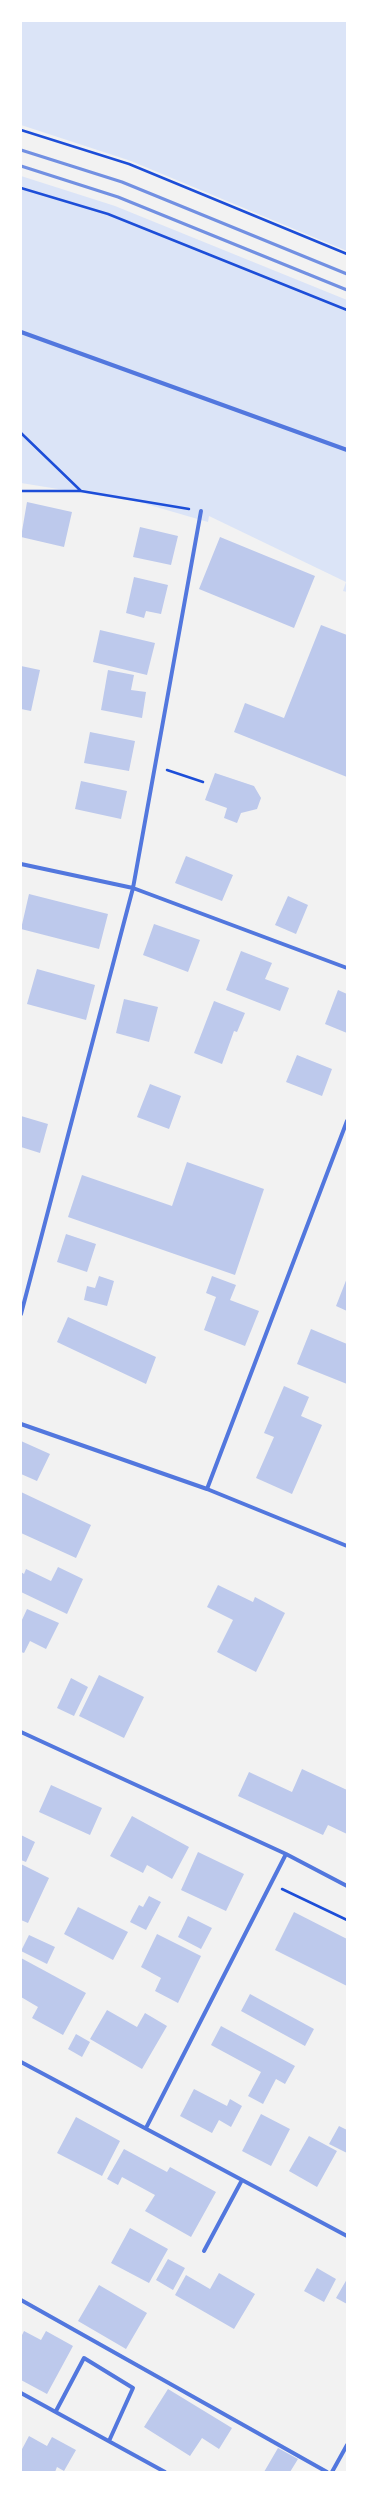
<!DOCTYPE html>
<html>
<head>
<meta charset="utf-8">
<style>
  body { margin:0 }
  #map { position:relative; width:368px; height:2493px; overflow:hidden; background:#f2f2f2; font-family:"Open Sans",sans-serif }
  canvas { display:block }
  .frame { position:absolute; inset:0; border:22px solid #fff; pointer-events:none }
</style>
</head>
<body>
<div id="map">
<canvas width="368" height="2493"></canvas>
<div class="frame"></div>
</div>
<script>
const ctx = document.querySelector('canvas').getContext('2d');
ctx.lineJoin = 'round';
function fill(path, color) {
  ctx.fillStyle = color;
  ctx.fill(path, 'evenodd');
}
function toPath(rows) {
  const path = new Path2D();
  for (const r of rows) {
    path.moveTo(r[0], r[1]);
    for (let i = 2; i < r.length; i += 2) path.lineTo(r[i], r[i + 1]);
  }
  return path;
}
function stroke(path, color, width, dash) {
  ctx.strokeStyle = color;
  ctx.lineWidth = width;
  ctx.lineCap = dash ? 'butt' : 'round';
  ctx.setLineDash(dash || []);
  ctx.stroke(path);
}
fill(toPath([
  [21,21,347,21,347,251,131,161,21,125],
  [21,176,115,206,347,300,347,592,343,591,346,582,209,516,208,522,139,502,21,483]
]), '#dbe4f7');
fill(toPath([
  [27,502,72,512,64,547,21,537],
  [140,527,178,536,171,565,133,557],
  [220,537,315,576,294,628,199,589],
  [134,577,168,585,161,614,146,611,144,618,126,613],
  [321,625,347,635,347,777,234,732,245,703,284,718],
  [100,630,155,643,147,675,93,662],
  [21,666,40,670,31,711,21,709],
  [108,670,134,675,131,690,146,692,142,718,101,710],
  [90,732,135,741,129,771,84,763],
  [215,773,254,786,261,798,257,809,241,813,237,823,224,818,227,808,205,800],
  [81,781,127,791,121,819,75,809],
  [186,856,233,875,222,901,175,883],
  [29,894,108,914,99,949,21,929],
  [288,896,308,905,296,934,275,925],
  [154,924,200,940,188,972,143,955],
  [241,951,272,963,265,979,289,988,280,1011,226,990],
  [37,969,95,985,86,1020,27,1004],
  [338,990,347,994,347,1033,325,1024],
  [124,999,158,1007,149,1042,116,1033],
  [214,1001,245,1013,237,1032,234,1031,222,1064,194,1053],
  [297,1055,332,1069,322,1096,286,1082],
  [150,1084,181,1096,169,1129,137,1117],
  [21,1116,48,1124,40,1153,21,1147],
  [187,1162,264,1189,235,1275,68,1217,82,1175,172,1206],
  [66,1234,96,1244,87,1272,57,1262],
  [99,1276,114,1281,107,1306,84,1300,87,1286,95,1288],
  [212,1276,236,1285,230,1300,259,1311,245,1346,204,1330,216,1297,206,1293],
  [347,1278,347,1311,336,1306],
  [68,1317,156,1357,146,1384,57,1342],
  [311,1329,347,1344,347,1384,297,1364],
  [284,1386,309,1397,301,1416,322,1425,292,1494,256,1478,274,1437,264,1433],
  [21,1441,50,1454,37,1481,21,1474],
  [21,1492,91,1525,76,1558,21,1533],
  [58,1567,83,1579,67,1614,21,1592,21,1572,24,1574,26,1569,51,1581],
  [218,1585,253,1602,255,1597,285,1613,256,1672,217,1652,233,1620,207,1607],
  [27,1609,59,1623,46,1649,30,1641,24,1653,21,1652,21,1622],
  [99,1675,144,1697,124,1738,79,1716],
  [71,1678,88,1687,74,1716,57,1708],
  [302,1769,347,1790,347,1834,328,1825,323,1835,238,1796,249,1772,292,1792],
  [51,1785,102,1808,90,1835,39,1812],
  [132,1816,189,1847,172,1879,147,1865,143,1873,110,1856],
  [21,1835,35,1842,26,1862,21,1860],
  [198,1852,244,1874,226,1911,181,1890],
  [21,1864,49,1878,28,1923,21,1920],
  [149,1896,161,1902,146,1930,130,1922,139,1905,143,1907],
  [78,1907,128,1932,113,1960,64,1934],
  [294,1912,347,1939,347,1986,275,1950],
  [188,1916,212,1928,201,1949,178,1937],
  [157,1934,201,1956,178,2003,155,1991,161,1978,141,1967],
  [29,1935,55,1947,47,1964,21,1951],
  [21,1958,86,1993,63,2035,32,2018,38,2007,21,1997],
  [250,1994,314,2029,305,2046,241,2011],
  [107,2010,137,2027,145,2013,167,2026,142,2069,90,2039],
  [221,2026,295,2066,285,2084,276,2079,263,2104,248,2096,261,2072,211,2045],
  [76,2034,90,2042,82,2057,68,2049],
  [194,2089,227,2106,230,2099,242,2106,231,2127,219,2120,212,2133,180,2116],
  [261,2114,290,2129,271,2166,242,2151],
  [76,2117,120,2141,102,2176,57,2153],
  [339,2126,347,2130,347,2153,329,2144],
  [309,2136,337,2151,317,2187,289,2171],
  [124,2149,167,2172,170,2167,216,2192,191,2237,145,2211,155,2195,122,2177,118,2185,107,2179],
  [130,2228,168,2249,149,2283,111,2263],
  [168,2259,185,2268,173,2290,156,2280],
  [317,2268,336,2279,324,2302,304,2291],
  [219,2273,255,2294,234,2329,175,2295,186,2275,210,2289],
  [347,2279,347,2304,336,2298],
  [99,2285,147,2313,126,2349,78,2321],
  [24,2331,41,2340,46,2331,73,2346,47,2394,21,2380,21,2337],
  [168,2389,232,2428,219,2449,202,2438,190,2456,144,2427],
  [29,2436,47,2446,52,2437,76,2450,64,2471,57,2467,55,2472,21,2472,21,2451],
  [278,2448,298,2459,290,2472,264,2472]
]), '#bdc9ec');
stroke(toPath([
  [21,130,129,164,347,254],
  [21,188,108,214,347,310],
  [21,433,81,491],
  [21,491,81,491,189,509],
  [167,770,203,782],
  [282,1889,347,1920]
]), '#1d4ed8', 2.5);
stroke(toPath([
  [21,332,347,450],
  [21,864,133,888,347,968],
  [21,1314,133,888,201,511],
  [21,1424,207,1489,347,1546],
  [207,1489,347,1121],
  [21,1732,286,1854,347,1886],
  [21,2062,347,2236],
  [146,2128,286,1854],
  [204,2251,242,2180],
  [21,2300,327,2472],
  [21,2393,165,2472],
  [56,2411,84,2358,133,2388,109,2441],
  [332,2472,347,2445]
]), '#5277de', 4);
stroke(toPath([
  [21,150,122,182,347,274],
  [21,166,118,197,347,290]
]), '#7290e2', 3);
</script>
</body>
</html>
